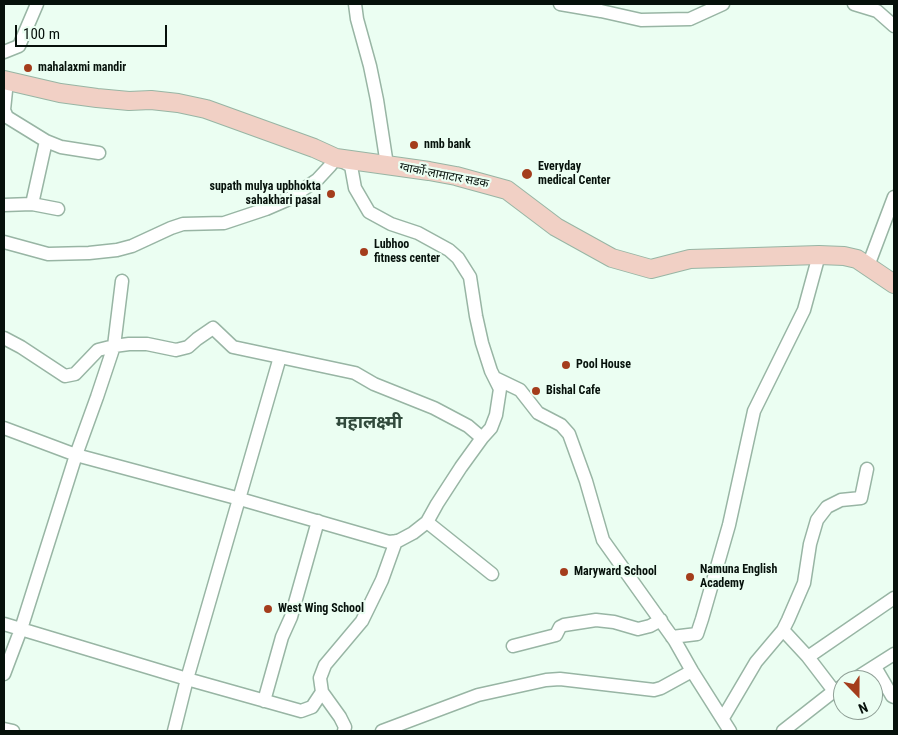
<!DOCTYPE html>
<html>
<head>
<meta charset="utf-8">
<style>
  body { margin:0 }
  #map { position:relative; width:898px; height:735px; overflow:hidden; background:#ebfef2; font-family:"Roboto Condensed",sans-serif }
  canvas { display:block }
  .frame { position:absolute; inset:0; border:5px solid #06110b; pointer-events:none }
  .north { position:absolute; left:833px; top:670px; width:50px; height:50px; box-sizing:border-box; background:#ebfef2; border:1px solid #8f9f96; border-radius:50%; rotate:158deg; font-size:14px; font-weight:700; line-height:20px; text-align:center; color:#06110b }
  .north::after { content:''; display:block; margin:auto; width:18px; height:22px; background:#a43d1c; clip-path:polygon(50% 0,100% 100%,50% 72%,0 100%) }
  .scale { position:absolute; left:15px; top:25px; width:152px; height:22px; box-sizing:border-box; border:2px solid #06110b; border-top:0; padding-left:6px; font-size:15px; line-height:18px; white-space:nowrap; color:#06110b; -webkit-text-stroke:4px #ebfef2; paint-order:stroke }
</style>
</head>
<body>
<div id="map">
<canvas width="898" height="735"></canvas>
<div class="frame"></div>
<div class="north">N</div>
<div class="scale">100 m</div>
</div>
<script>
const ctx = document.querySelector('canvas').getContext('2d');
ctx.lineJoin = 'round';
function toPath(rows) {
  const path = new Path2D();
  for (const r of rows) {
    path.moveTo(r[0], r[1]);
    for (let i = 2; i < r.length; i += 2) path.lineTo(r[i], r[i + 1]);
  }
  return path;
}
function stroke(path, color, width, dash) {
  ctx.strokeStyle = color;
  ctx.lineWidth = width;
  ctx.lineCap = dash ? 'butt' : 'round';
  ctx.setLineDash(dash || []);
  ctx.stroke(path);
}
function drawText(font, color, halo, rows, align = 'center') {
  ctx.font = font + ' "Roboto Condensed","Noto Sans Devanagari",sans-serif';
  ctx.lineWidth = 4.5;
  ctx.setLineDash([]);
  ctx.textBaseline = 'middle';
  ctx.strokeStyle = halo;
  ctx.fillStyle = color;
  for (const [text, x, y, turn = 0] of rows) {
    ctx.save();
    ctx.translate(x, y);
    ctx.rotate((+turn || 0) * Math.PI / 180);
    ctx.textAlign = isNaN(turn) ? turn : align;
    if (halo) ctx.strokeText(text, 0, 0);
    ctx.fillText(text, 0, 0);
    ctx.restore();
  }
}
const minor = toPath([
  [355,4,357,19,370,66,377,100,387,165],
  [560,4,601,11,641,20,690,19,723,4],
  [854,4,877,11,894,26],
  [4,52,19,46,37,4],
  [4,80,7,81,4,110,7,117,46,141,61,147,99,153],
  [32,204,46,141],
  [4,205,32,204,58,209],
  [4,242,48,254,89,253,117,250,132,246,171,228,183,224,224,223,266,209,289,199,317,180,330,166,336,158,351,166,355,188,369,212,391,224,418,233,449,250,458,258,470,277,476,316,482,343,491,371,500,389,496,415,491,428,482,438,461,467,437,504,427,522,413,533,398,541,389,542,240,499,76,455,4,428],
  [868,266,894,197],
  [4,338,21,347,65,376,75,374,98,350,114,346,129,344,147,344,176,350,188,347,197,339,213,328,233,347,355,373,374,384,434,408,468,426,482,438],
  [495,378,520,390,538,413,561,425,569,434,586,481,603,540,675,641,692,671,730,731],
  [427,522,492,574],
  [4,624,187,679,301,711,312,707,322,692],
  [783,630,808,657,834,691],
  [672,637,697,634,702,619,729,525,754,411,804,310,819,255],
  [513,646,556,635,560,627,564,625,596,620,614,622,638,629,650,626,661,620],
  [808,657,894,598],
  [875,667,892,696,894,697],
  [4,674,21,629,76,455,97,397,114,346,122,281],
  [853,680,894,654],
  [264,701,282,637,291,617,318,521],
  [723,718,756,662,783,630,788,620,804,583,810,544,817,520,827,507,841,500,861,498,867,469],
  [4,729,13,731],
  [174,731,187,679,280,357],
  [344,731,345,727,340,717,322,692,320,678,325,665,362,621,382,580,396,541],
  [382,731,478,695,546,680,560,679,654,690,661,688,692,671],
  [783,731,834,691,843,686]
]);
const secondary = toPath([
  [4,80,60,93,97,98,129,101,151,100,178,103,206,109,314,148,336,158,429,171,456,176,507,190,556,227,612,258,651,269,690,259,819,255,844,256,857,259,894,284]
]);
stroke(minor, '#98b5a4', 15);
stroke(secondary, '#98b5a4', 20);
stroke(minor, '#fff', 12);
stroke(secondary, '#f1d0c5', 18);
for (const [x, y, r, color] of [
  [28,68,5,"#a43d1c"],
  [414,145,5,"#a43d1c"],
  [527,174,6,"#a43d1c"],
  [331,194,5,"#a43d1c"],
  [364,252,5,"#a43d1c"],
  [566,365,5,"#a43d1c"],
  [536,391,5,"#a43d1c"],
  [564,572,5,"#a43d1c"],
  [690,577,5,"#a43d1c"],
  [268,609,5,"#a43d1c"]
]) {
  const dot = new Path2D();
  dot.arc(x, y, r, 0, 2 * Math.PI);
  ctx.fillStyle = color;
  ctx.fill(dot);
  stroke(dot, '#ebfef2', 2);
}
drawText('bold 12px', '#06110b', '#ebfef2', [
  ["mahalaxmi mandir",38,68],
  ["nmb bank",424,145],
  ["Everyday",538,167],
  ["medical Center",538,181],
  ["supath mulya upbhokta",321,187,"right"],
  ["sahakhari pasal",321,201,"right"],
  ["Lubhoo",374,245],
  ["fitness center",374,259],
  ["Pool House",576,365],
  ["Bishal Cafe",546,391],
  ["Namuna English",700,570],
  ["Academy",700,584],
  ["Maryward School",574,572],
  ["West Wing School",278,609]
], 'left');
drawText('12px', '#06110b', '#ebfef2', [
  ["ग्वार्को-लामाटार सडक",444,176,11]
]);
drawText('bold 18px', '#314a3c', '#ebfef2', [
  ["महालक्ष्मी",369,423]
]);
</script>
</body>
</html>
